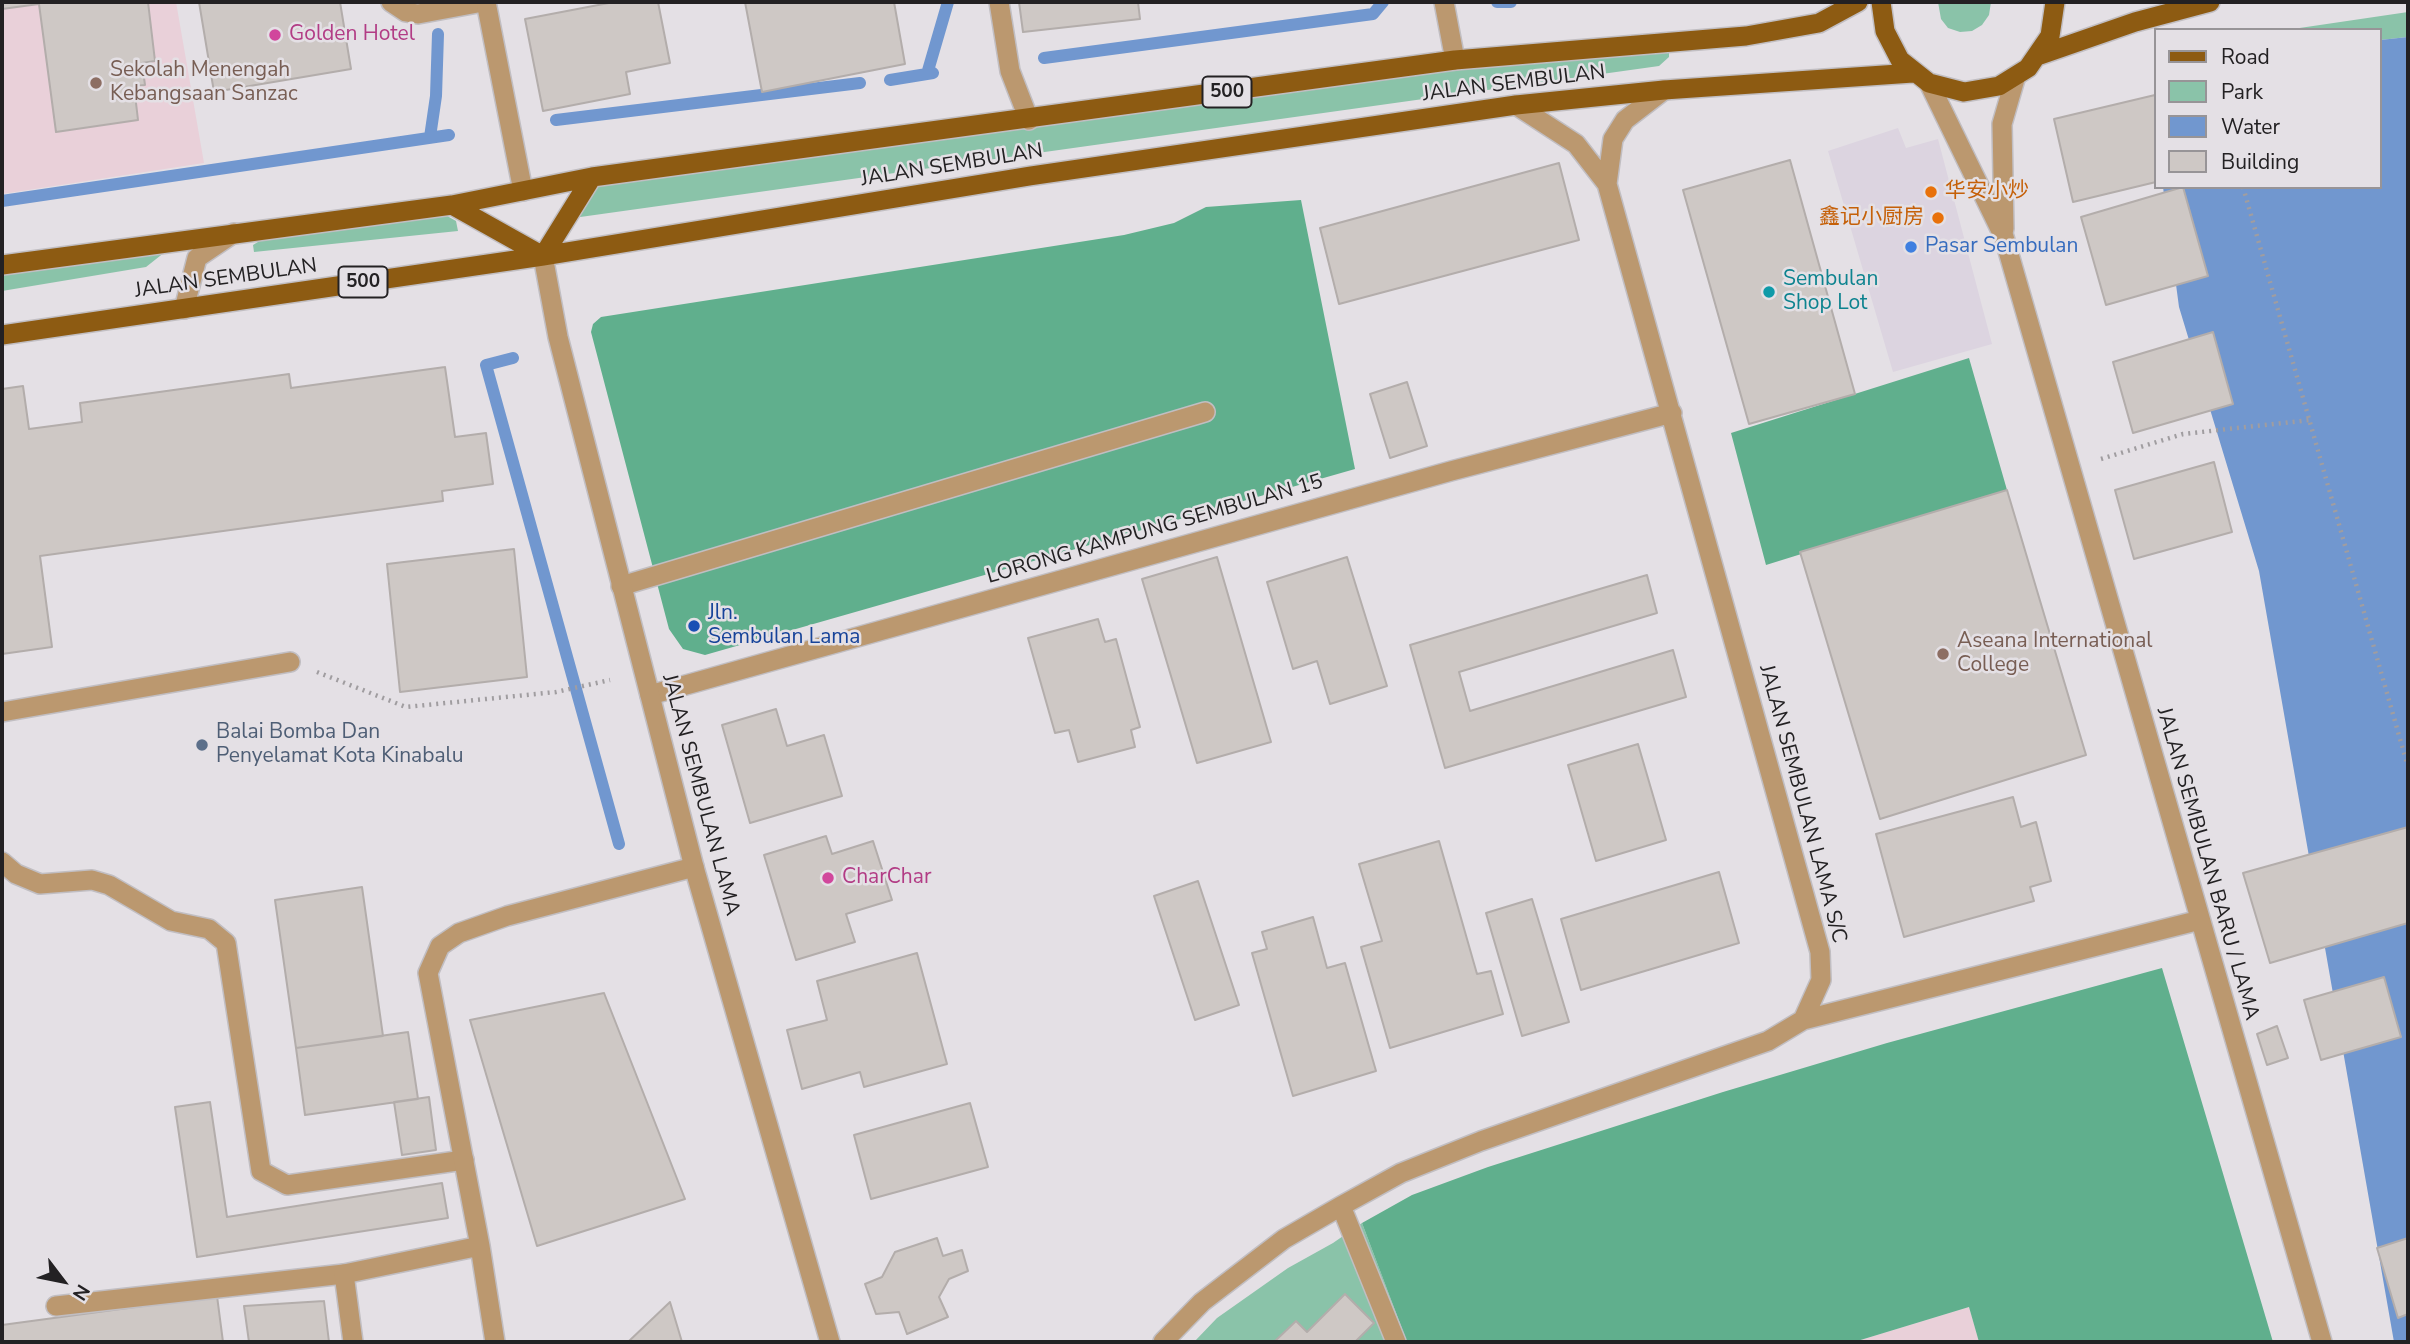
<!DOCTYPE html>
<html>
<head>
<meta charset="utf-8">
<style>
  body { margin:0 }
  #map { position:relative; width:2410px; height:1344px; overflow:hidden; background:#e4e0e5; font-family:"Nunito Sans",sans-serif }
  canvas { display:block }
  .frame { position:absolute; inset:0; border:4px solid #232123; pointer-events:none }
  .legend { position:absolute; left:2154px; top:28px; width:228px; height:161px; box-sizing:border-box; background:#e4e0e5; border:2px solid #979497; margin:0; padding:9px 12px; list-style:none; font-size:21px; color:#232123 }
  .legend li { display:flex; align-items:center; gap:14px; height:35px }
  .legend b { width:35px; border:2px solid #979497 }
  .north { position:absolute; left:28px; top:1246px; width:70px; height:70px; -webkit-text-stroke:5px #e4e0e5; paint-order:stroke; rotate:122deg; font-size:19px; font-weight:700; line-height:28px; text-align:center; color:#232123 }
  .north::after { content:''; display:block; margin:auto; width:24px; height:32px; background:#232123; clip-path:polygon(50% 0,100% 100%,50% 72%,0 100%) }
</style>
</head>
<body>
<div id="map">
<canvas width="2410" height="1344"></canvas>
<div class="frame"></div>
<ul class="legend">
<li><b style="height:9px;background:#8d5b12"></b>Road</li>
<li><b style="height:19px;background:#8ac3a9"></b>Park</li>
<li><b style="height:19px;background:#7197cf"></b>Water</li>
<li><b style="height:19px;background:#cec8c5"></b>Building</li>
</ul>
<div class="north">N</div>
</div>
<script>
const ctx = document.querySelector('canvas').getContext('2d');
ctx.lineJoin = 'round';
function fill(path, color) {
  ctx.fillStyle = color;
  ctx.fill(path, 'evenodd');
}
function toPath(rows) {
  const path = new Path2D();
  for (const r of rows) {
    path.moveTo(r[0], r[1]);
    for (let i = 2; i < r.length; i += 2) path.lineTo(r[i], r[i + 1]);
  }
  return path;
}
function stroke(path, color, width, dash) {
  ctx.strokeStyle = color;
  ctx.lineWidth = width;
  ctx.lineCap = dash ? 'butt' : 'round';
  ctx.setLineDash(dash || []);
  ctx.stroke(path);
}
function drawText(font, color, halo, rows, align = 'center') {
  ctx.font = font + ' "Nunito Sans","Noto Sans SC",sans-serif';
  ctx.lineWidth = 5;
  ctx.setLineDash([]);
  ctx.textBaseline = 'middle';
  ctx.strokeStyle = halo;
  ctx.fillStyle = color;
  for (const [text, x, y, turn = 0] of rows) {
    ctx.save();
    ctx.translate(x, y);
    ctx.rotate((+turn || 0) * Math.PI / 180);
    ctx.textAlign = isNaN(turn) ? turn : align;
    if (halo) ctx.strokeText(text, 0, 0);
    ctx.fillText(text, 0, 0);
    ctx.restore();
  }
}
fill(toPath([
  [1898,128,1906,148,1938,139,1992,344,1893,372,1828,151]
]), '#dcd4e0');
fill(toPath([
  [2,2,176,2,204,163,2,194],
  [1969,1307,1979,1342,1854,1342]
]), '#e9d0d9');
fill(toPath([
  [1938,2,1991,2,1989,15,1982,25,1972,31,1960,32,1948,28,1941,19],
  [2408,12,2408,37,2380,40,2380,30,2286,30],
  [1657,42,1669,50,1669,57,1659,66,566,219,585,187],
  [426,204,456,221,458,231,254,252,253,245,289,223],
  [184,237,146,267,2,291,2,266],
  [1362,1223,1407,1342,1355,1342,1373,1323,1345,1294,1307,1332,1296,1321,1274,1342,1194,1342,1217,1318,1288,1268,1333,1243]
]), '#8ac3a9');
fill(toPath([
  [1301,200,1355,469,705,655,683,649,669,629,591,332,593,324,601,317,1124,235,1174,223,1206,207],
  [1969,358,2007,490,1766,565,1731,433],
  [2162,968,2273,1342,1979,1342,1969,1307,1854,1342,1407,1342,1362,1223,1412,1195,1488,1167,1723,1092,1887,1043]
]), '#60af8d');
fill(toPath([
  [2408,37,2408,1342,2394,1342,2259,571,2179,307,2163,187,2380,187,2380,40]
]), '#7197cf');
stroke(toPath([
  [1497,2,1511,2],
  [1044,58,1373,14,1383,2],
  [927,74,948,2],
  [890,80,933,73],
  [556,120,860,83],
  [430,137,436,96,438,34],
  [2,201,449,135],
  [513,358,486,365,619,844]
]), '#7197cf', 12);
const building = toPath([
  [2,2,148,2,155,61,142,63,145,85,134,86,138,120,56,132,39,4,2,9,2,2],
  [199,2,340,2,351,69,214,92,199,2],
  [614,2,658,2,670,63,626,72,630,94,543,111,525,19,614,2],
  [745,2,894,2,905,64,762,92,745,2],
  [1019,2,1138,2,1140,19,1023,32,1019,2],
  [2155,95,2156,182,2073,202,2054,119,2155,95],
  [1790,160,1855,394,1749,424,1683,190,1790,160],
  [1559,163,1579,240,1339,304,1320,228,1559,163],
  [2183,187,2208,276,2106,305,2081,217,2183,187],
  [2213,332,2233,404,2133,433,2113,362,2213,332],
  [445,367,455,437,486,433,493,484,442,491,443,501,40,556,52,647,2,654,2,389,23,386,29,429,82,422,80,403,289,374,291,388,445,367],
  [1407,382,1427,446,1390,458,1370,394,1407,382],
  [2214,462,2232,532,2134,559,2115,490,2214,462],
  [2007,490,2086,755,1880,819,1800,552,2007,490],
  [514,549,527,677,400,692,387,564,514,549],
  [1217,557,1271,742,1197,763,1142,579,1217,557],
  [1347,557,1387,686,1330,704,1317,661,1293,669,1267,582,1347,557],
  [1647,575,1657,613,1459,672,1470,711,1673,650,1686,697,1445,768,1410,645,1647,575],
  [1098,619,1105,642,1116,639,1140,727,1131,730,1135,747,1078,762,1069,730,1055,733,1028,638,1098,619],
  [776,709,787,746,824,735,842,796,750,823,722,725,776,709],
  [1638,744,1666,840,1596,861,1568,765,1638,744],
  [2013,797,2021,827,2036,822,2051,881,2030,887,2034,901,1904,937,1876,834,2013,797],
  [2408,827,2408,923,2270,963,2243,873,2408,827],
  [826,836,832,854,873,841,892,900,846,914,855,942,796,960,764,855,826,836],
  [1439,841,1477,974,1491,971,1503,1014,1390,1048,1361,947,1382,941,1359,864,1439,841],
  [1719,872,1739,943,1581,990,1561,919,1719,872],
  [1198,881,1239,1005,1195,1020,1154,896,1198,881],
  [362,887,383,1036,296,1048,275,900,362,887],
  [1532,899,1569,1022,1522,1036,1486,913,1532,899],
  [1313,917,1327,968,1345,963,1376,1071,1293,1096,1252,953,1267,949,1262,932,1313,917],
  [917,953,947,1064,864,1087,860,1072,802,1089,787,1030,827,1020,817,981,917,953],
  [2384,977,2401,1037,2321,1060,2304,1000,2384,977],
  [604,993,685,1199,537,1246,470,1020,604,993],
  [2277,1026,2288,1058,2267,1065,2257,1034,2277,1026],
  [408,1032,418,1099,305,1115,296,1048,408,1032],
  [429,1097,436,1150,402,1155,394,1102,429,1097],
  [210,1102,227,1217,442,1183,448,1218,197,1257,175,1107,210,1102],
  [970,1103,988,1167,871,1199,854,1135,970,1103],
  [937,1238,943,1256,962,1250,968,1271,949,1279,939,1297,948,1317,907,1334,899,1312,876,1314,865,1284,882,1277,895,1252,937,1238],
  [2408,1238,2408,1314,2398,1318,2377,1248,2408,1238],
  [1345,1294,1374,1323,1355,1342,1274,1342,1296,1321,1307,1332,1345,1294],
  [217,1296,223,1342,2,1342,2,1325,217,1296],
  [324,1301,329,1342,249,1342,244,1306,324,1301],
  [670,1302,682,1342,628,1342,670,1302]
]);
fill(building, '#cec8c5');
stroke(building, '#b3adab', 2);
const service = toPath([
  [391,2,406,12,418,14,483,2],
  [184,309,197,258,234,233],
  [621,586,1205,412],
  [2,712,290,662],
  [2,862,16,874,40,884,92,880,109,885,171,921,209,929,226,943,261,1171,287,1185,464,1160],
  [56,1306,344,1274]
]);
const minor = toPath([
  [486,2,523,191],
  [999,2,1010,71,1029,120],
  [1444,2,1455,60],
  [1929,83,2004,237,2322,1342],
  [1607,184,1613,139,1625,120,1664,90],
  [2004,229,2002,124,2015,79],
  [650,695,1451,471,1672,413],
  [1803,1020,2200,920],
  [1341,1206,1396,1342],
  [353,1342,344,1274,480,1246],
  [495,1342,480,1246,428,973,440,946,459,933,507,916,694,867],
  [1163,1342,1202,1302,1284,1239,1341,1206,1401,1173,1481,1141,1768,1041,1803,1020,1821,980,1820,952,1607,184,1576,144,1516,105]
]);
const tertiary = toPath([
  [543,256,558,337,694,867,830,1342]
]);
const primary = toPath([
  [1881,2,1885,31,1900,60,1929,83,1964,92,1999,86,2028,68,2050,36,2055,2],
  [2040,55,2135,22,2210,2],
  [452,205,543,256],
  [543,256,592,177],
  [2,265,452,205,592,177,1455,60,1746,36,1819,23,1858,2],
  [2,335,543,256,1030,176,1516,105,1664,90,1913,73]
]);
stroke(service, '#c1bec2', 22);
stroke(minor, '#c1bec2', 22);
stroke(tertiary, '#c1bec2', 22);
stroke(primary, '#c1bec2', 22);
stroke(toPath([
  [2243,187,2408,767],
  [2101,459,2183,434,2310,420],
  [317,672,406,707,556,692,610,680]
]), '#a09da0', 4.5, [2, 5]);
stroke(service, '#bb986f', 19);
stroke(minor, '#bb986f', 19);
stroke(tertiary, '#bb986f', 19);
stroke(primary, '#8d5b12', 19);
for (const [x, y, r, color] of [
  [275,35,7,"#d1479c"],
  [96,83,7,"#8d6e63"],
  [1931,192,7,"#e8710a"],
  [1938,218,7,"#e8710a"],
  [1911,247,7,"#3f7fe0"],
  [1769,292,7,"#0f9aa8"],
  [694,626,7,"#1a4fb4"],
  [1943,654,7,"#8d6e63"],
  [202,745,7,"#5c6f8a"],
  [828,878,7,"#d1479c"]
]) {
  const dot = new Path2D();
  dot.arc(x, y, r, 0, 2 * Math.PI);
  ctx.fillStyle = color;
  ctx.fill(dot);
  stroke(dot, '#e4e0e5', 2.5);
}
for (const [x, y, w] of [
  [1227,92,49],
  [363,282,49]
]) {
  const box = new Path2D();
  box.roundRect(x - w / 2, y - 15.5, w, 31, 5);
  ctx.fillStyle = '#e4e0e5';
  ctx.fill(box);
  stroke(box, '#232123', 2);
}
drawText('bold 19px', '#232123', null, [
  ["500",1227,92],
  ["500",363,282]
]);
drawText('21px', '#b23c85', '#e4e0e5', [
  ["Golden Hotel",289,35],
  ["CharChar",842,878]
], 'left');
drawText('21px', '#785e54', '#e4e0e5', [
  ["Sekolah Menengah",110,71],
  ["Kebangsaan Sanzac",110,95],
  ["Aseana International",1957,642],
  ["College",1957,666]
], 'left');
drawText('21px', '#232123', '#e4e0e5', [
  ["JALAN SEMBULAN",1514,84,-7],
  ["JALAN SEMBULAN",952,166,-9],
  ["JALAN SEMBULAN",226,279,-8],
  ["LORONG KAMPUNG SEMBULAN 15",1155,530,-16],
  ["JALAN SEMBULAN LAMA",700,795,75],
  ["JALAN SEMBULAN LAMA S/C",1802,804,75],
  ["JALAN SEMBULAN BARU / LAMA",2207,864,74]
]);
drawText('21px', '#c56008', '#e4e0e5', [
  ["华安小炒",1945,192],
  ["鑫记小厨房",1924,218,"right"]
], 'left');
drawText('21px', '#366cbe', '#e4e0e5', [
  ["Pasar Sembulan",1925,247]
], 'left');
drawText('21px', '#0d838f', '#e4e0e5', [
  ["Sembulan",1783,280],
  ["Shop Lot",1783,304]
], 'left');
drawText('21px', '#164399', '#e4e0e5', [
  ["Jln.",708,614],
  ["Sembulan Lama",708,638]
], 'left');
drawText('21px', '#4e5e75', '#e4e0e5', [
  ["Balai Bomba Dan",216,733],
  ["Penyelamat Kota Kinabalu",216,757]
], 'left');
</script>
</body>
</html>
